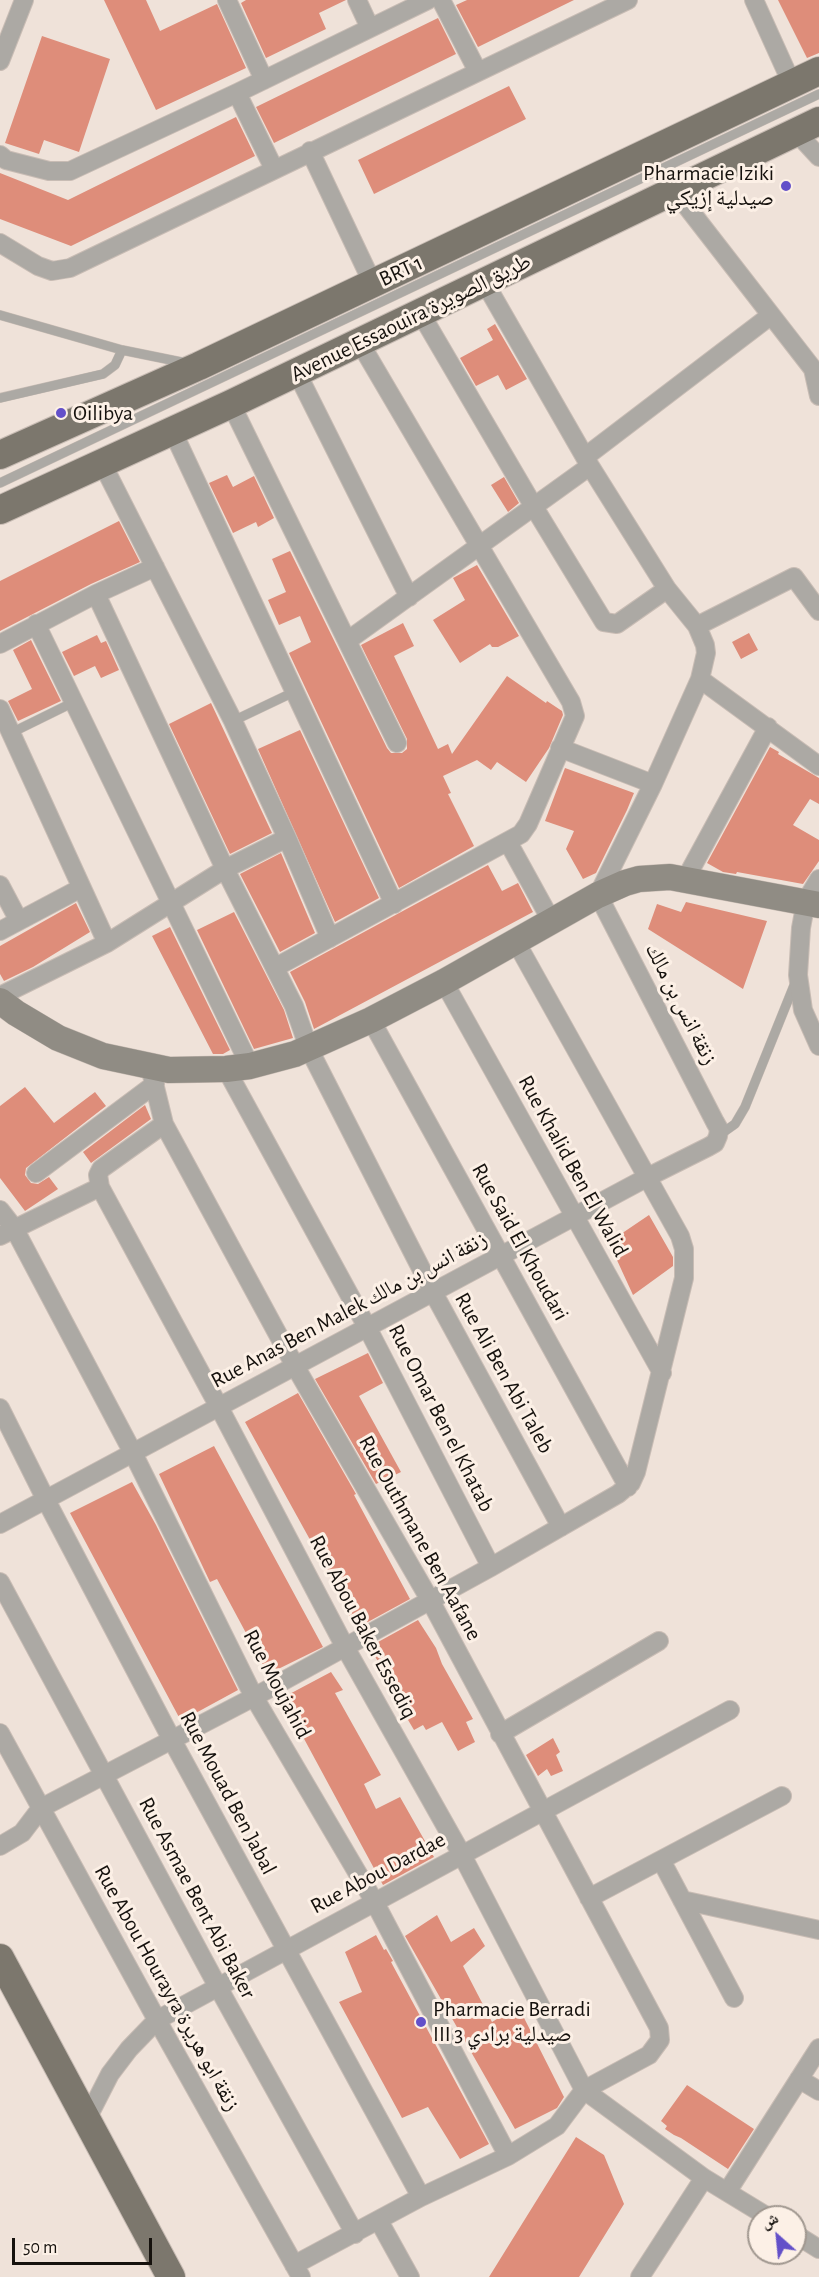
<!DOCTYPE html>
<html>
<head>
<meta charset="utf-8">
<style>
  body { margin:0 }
  #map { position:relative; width:819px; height:2277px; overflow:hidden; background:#efe2d9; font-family:"Alegreya Sans","Noto Naskh Arabic",sans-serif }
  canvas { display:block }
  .north { position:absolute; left:747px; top:2205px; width:60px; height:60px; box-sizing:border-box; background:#fcf0e6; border:2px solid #a0978f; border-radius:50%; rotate:333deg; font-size:16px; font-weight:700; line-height:24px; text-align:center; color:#15110d }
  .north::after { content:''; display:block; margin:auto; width:21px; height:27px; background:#6350c9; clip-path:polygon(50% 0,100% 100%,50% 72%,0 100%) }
  .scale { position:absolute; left:12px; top:2238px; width:140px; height:27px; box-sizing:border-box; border:3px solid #15110d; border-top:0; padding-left:8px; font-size:18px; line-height:21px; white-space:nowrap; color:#15110d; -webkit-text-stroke:4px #fcf0e6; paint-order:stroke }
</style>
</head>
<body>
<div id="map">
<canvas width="819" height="2277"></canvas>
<div class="north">ش</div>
<div class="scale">50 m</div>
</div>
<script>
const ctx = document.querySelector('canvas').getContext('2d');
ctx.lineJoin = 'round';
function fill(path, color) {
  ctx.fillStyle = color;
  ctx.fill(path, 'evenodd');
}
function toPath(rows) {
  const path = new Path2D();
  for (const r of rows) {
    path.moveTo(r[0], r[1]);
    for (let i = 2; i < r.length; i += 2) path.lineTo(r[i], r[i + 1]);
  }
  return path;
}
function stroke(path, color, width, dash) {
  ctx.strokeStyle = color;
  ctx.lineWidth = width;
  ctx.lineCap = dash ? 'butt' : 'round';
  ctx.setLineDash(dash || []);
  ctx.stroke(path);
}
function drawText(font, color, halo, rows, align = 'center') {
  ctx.font = font + ' "Alegreya Sans","Noto Naskh Arabic",sans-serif';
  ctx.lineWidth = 6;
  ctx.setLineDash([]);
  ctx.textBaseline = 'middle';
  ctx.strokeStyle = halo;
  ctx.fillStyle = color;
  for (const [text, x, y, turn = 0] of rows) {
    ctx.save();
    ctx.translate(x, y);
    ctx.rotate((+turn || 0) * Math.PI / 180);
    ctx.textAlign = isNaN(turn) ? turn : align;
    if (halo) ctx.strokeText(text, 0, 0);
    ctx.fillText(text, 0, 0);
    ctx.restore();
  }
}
fill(toPath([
  [104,0,146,0,160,31,217,4,246,68,156,110],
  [246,0,346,0,319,13,326,29,266,58,241,3],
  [467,0,574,0,478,47,456,5],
  [778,0,819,0,819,53,807,58],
  [438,18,456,54,274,143,256,107],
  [42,36,110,59,79,152,44,140,39,154,5,143],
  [509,86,526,119,374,194,358,160],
  [236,117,255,156,71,246,0,219,0,173,68,200],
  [495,324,527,379,506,390,498,375,476,386,460,358,493,340,487,329],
  [227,475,233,487,254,476,274,518,258,527,256,522,233,533,209,483],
  [504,477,519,503,508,512,491,485],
  [119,521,140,562,91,584,0,631,0,581],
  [290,551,387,748,391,753,402,753,407,749,407,739,361,645,403,623,414,646,394,656,438,749,448,744,452,754,507,676,546,703,547,701,562,711,563,715,549,748,526,782,497,762,491,770,477,760,443,776,451,793,448,794,474,846,399,888,289,653,311,642,300,616,279,625,268,600,286,592,272,559],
  [477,565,519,636,498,647,492,647,490,644,460,663,433,620,465,600,453,578],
  [749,633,758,650,741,659,732,642],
  [97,635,101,643,106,641,119,670,101,678,95,666,74,676,62,652],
  [31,640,61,701,18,721,8,701,32,689,13,650],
  [211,703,272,833,230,854,169,724],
  [300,730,379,898,335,922,258,749],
  [770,747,779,752,778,754,819,778,819,804,810,799,793,825,819,840,819,861,803,884,737,872,736,874,723,872,707,863],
  [565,768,634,793,627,810,596,873,583,879,566,849,574,831,545,821],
  [281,853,315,933,280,952,240,874],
  [488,865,502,891,518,883,533,912,314,1029,305,1002,290,972],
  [686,902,767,921,743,989,648,929,657,904,681,912],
  [76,903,90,932,33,967,4,981,0,974,0,946],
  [234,912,284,1010,293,1038,254,1049,197,930],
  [170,927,230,1050,223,1054,213,1054,152,936],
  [25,1087,54,1123,95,1092,106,1106,26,1168,25,1175,31,1183,38,1184,49,1177,58,1189,25,1211,0,1178,0,1106],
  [145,1105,151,1119,91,1163,83,1152],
  [649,1215,673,1257,673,1266,633,1295,616,1258,626,1253,618,1236],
  [368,1353,383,1383,359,1396,401,1472,376,1484,315,1379],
  [298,1393,356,1494,354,1495,410,1599,355,1629,340,1594,245,1422],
  [214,1446,323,1647,268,1674,217,1579,210,1582,159,1474],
  [132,1482,156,1525,238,1690,181,1721,70,1513],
  [418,1620,436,1648,442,1664,473,1719,466,1722,475,1742,458,1751,442,1722,426,1730,423,1725,414,1730,395,1698,398,1697,386,1674,369,1647],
  [331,1672,343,1690,335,1693,381,1775,364,1784,376,1809,400,1797,434,1857,383,1885,282,1698],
  [553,1738,560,1752,556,1755,563,1771,551,1776,547,1769,538,1776,526,1755],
  [437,1915,451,1942,474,1928,485,1946,463,1966,492,2022,518,2006,564,2097,557,2108,515,2129,405,1936],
  [376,1935,384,1950,386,1949,393,1961,391,1962,489,2144,460,2159,428,2107,402,2118,339,2002,362,1992,345,1952],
  [687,2085,754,2129,728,2169,681,2138,674,2135,665,2129,667,2126,661,2121],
  [576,2137,604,2155,624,2204,579,2277,489,2277]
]), '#de8d7a');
const lane = toPath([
  [0,315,122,350,186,363],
  [0,398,103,374,115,365,122,350],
  [0,483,819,94],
  [233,721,296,691],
  [11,733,74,702],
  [718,1136,735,1124,745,1107,795,983]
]);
const street = toPath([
  [227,0,264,80],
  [357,0,370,28],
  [441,0,478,72],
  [754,0,792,84],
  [0,61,24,0],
  [237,93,274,169],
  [795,131,819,157],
  [310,151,373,284],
  [0,155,6,160,49,171,70,171,237,93,428,0],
  [674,190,813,369,819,396],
  [0,243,38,266,52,271,70,268,628,0],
  [421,314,534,507,604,622,617,624,667,589],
  [297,373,409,597],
  [231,404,397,743],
  [173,432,394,904],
  [585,457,770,316],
  [103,465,233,721,287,838,330,938],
  [96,594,225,869,294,1006,309,1049,433,1292,561,1527],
  [36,624,250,1066],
  [697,626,794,577,819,611],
  [347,641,590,466],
  [0,644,96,594,155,567],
  [700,679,819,766],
  [0,709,107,943],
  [560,748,653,784],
  [508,842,552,922],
  [819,879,806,901,801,928,798,975,803,1010,819,1046],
  [685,880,768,727],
  [0,885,19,921],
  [0,931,81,888],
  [276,967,521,834,528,824,575,716,571,702,360,343],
  [444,982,662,1373],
  [0,996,107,943,225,869,287,838],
  [371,1020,628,1487],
  [150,1067,164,1124,295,1366,430,1600,659,2028,660,2040,649,2055,584,2090,557,2126,508,2156,421,2197,294,2265],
  [226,1069,367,1327,491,1567],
  [164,1124,101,1169,98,1175,100,1187,219,1407,345,1647,462,1855,584,2090,704,2178,768,2217],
  [36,1173,155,1084],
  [0,1210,14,1228,133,1453,254,1697,374,1901,508,2156],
  [0,1236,100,1187],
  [0,1408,46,1500,172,1740,421,2197],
  [0,1524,646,1178,708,1147,715,1143,718,1136,719,1129,715,1122,598,895,653,784,700,679,706,653,705,645,697,626,667,589,590,466,485,283],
  [0,1582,218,1987,355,2234],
  [0,1733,157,2020,301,2277],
  [500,1734,659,1641],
  [0,1846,22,1833,41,1808,254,1697,491,1567,618,1494,631,1483,636,1472,684,1278,684,1249,680,1236,516,942],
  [661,1860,734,1998],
  [589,1898,782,1796],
  [682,1900,819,1930],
  [799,2079,819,2091],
  [87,2119,110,2074,129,2049,157,2020,730,1710],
  [727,2192,819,2048],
  [379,2221,410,2277],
  [795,2234,819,2249],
  [640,2277,704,2178]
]);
const secondary = toPath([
  [0,1001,16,1013,58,1038,103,1056,169,1070,226,1069,250,1066,295,1054,371,1020,444,982,598,895,625,883,639,879,670,877,819,905]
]);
const primary = toPath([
  [0,455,199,366,819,71],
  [0,510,231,404,819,121],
  [0,1958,171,2277]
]);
stroke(lane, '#c8bcb4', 10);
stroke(street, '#c8bcb4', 20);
stroke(secondary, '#c8bcb4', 27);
stroke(primary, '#c8bcb4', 30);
stroke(lane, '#aca9a4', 9);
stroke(street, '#aca9a4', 18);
stroke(secondary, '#908c84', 26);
stroke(primary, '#7c776d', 28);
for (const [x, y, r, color] of [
  [786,186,6,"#6350c9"],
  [61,413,6,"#6350c9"],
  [421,2022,6,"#6350c9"]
]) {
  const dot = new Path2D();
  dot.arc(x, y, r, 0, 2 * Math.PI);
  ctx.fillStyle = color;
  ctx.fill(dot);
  stroke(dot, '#fcf0e6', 2);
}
drawText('22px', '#15110d', '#fcf0e6', [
  ["Pharmacie Iziki",774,173,"right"],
  ["صيدلية إزيكي",774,198,"right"],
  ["Oilibya",73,413],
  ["Pharmacie Berradi",433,2009],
  ["III صيدلية برادي 3",433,2034]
], 'left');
drawText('22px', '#15110d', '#fcf0e6', [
  ["BRT 1",401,271,-25],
  ["Avenue Essaouira طريق الصويرة",411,318,-26],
  ["زنقة انس بن مالك",681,1004,63],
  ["Rue Khalid Ben El Walid",573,1166,61],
  ["Rue Said El Khoudari",520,1242,61],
  ["Rue Anas Ben Malek زنقة انس بن مالك",349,1310,-28],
  ["Rue Ali Ben Abi Taleb",504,1373,61],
  ["Rue Omar Ben el Khatab",441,1418,63],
  ["Rue Outhmane Ben Aafane",420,1538,61],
  ["Rue Abou Baker Essediq",363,1627,62],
  ["Rue Moujahid",277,1684,62],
  ["Rue Mouad Ben Jabal",228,1793,62],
  ["Rue Abou Dardae",378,1873,-28],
  ["Rue Asmae Bent Abi Baker",197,1898,62],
  ["Rue Abou Hourayra زنقة ابو هريرة",167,1988,61]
]);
</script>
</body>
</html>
